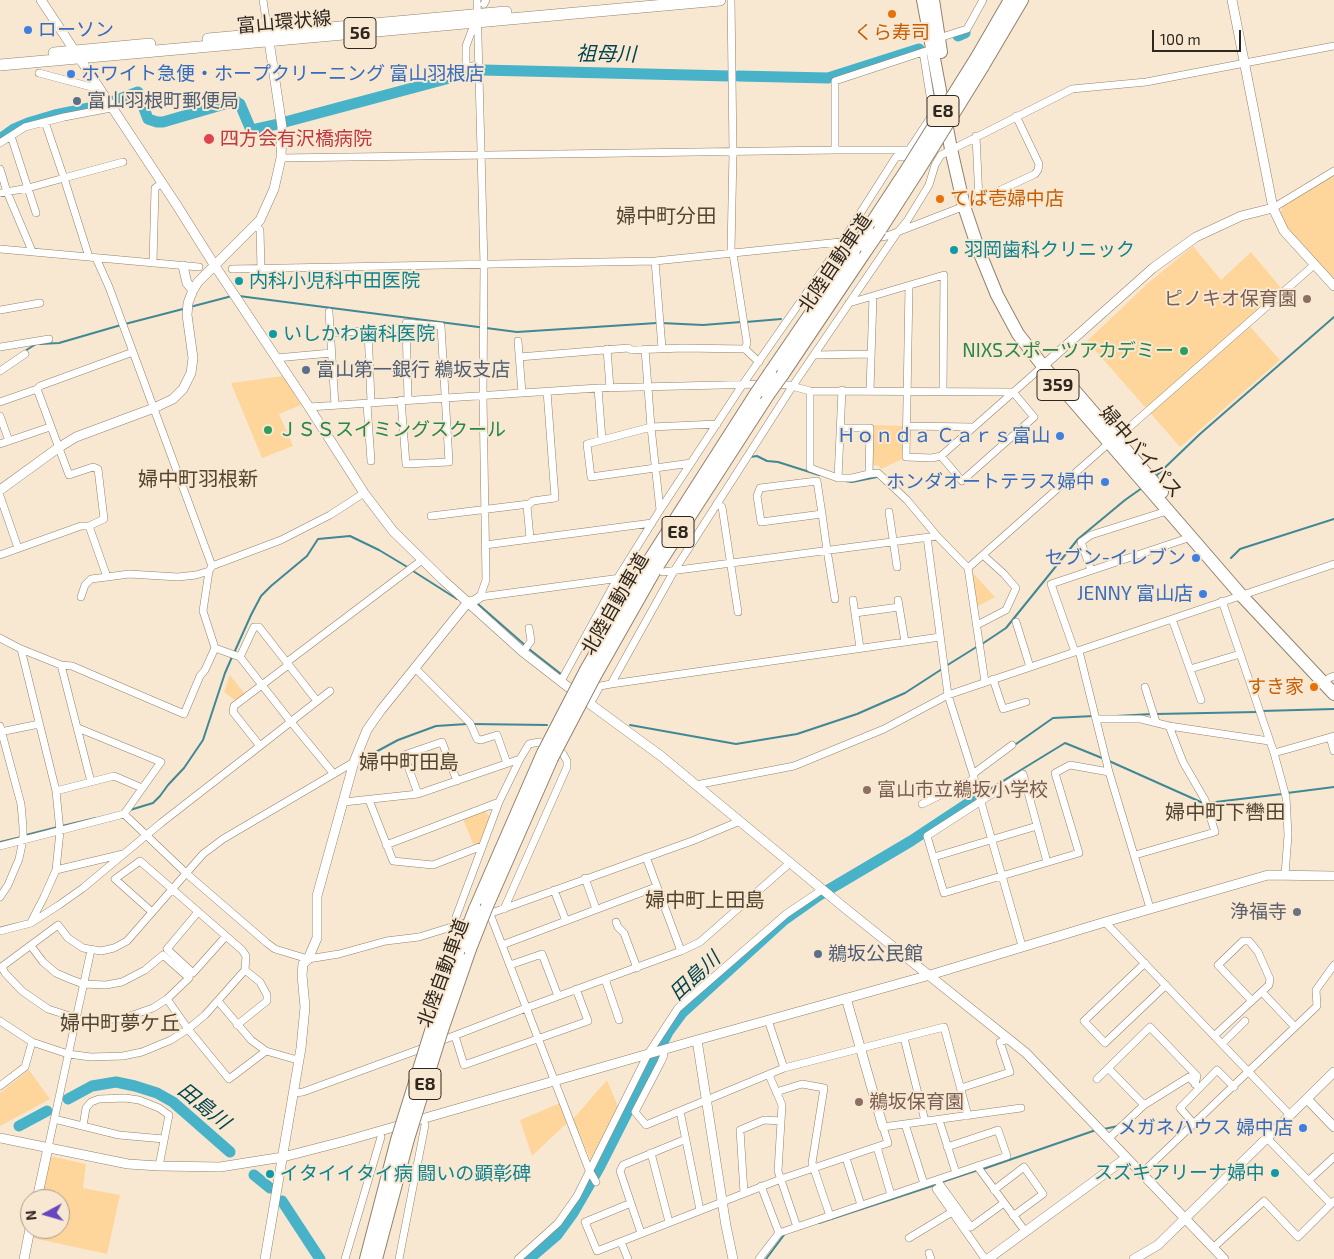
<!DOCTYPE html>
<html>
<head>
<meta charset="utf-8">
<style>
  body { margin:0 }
  #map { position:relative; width:1334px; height:1259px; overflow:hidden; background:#f9e8d1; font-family:"Exo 2",sans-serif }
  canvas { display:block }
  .north { position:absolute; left:20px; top:1189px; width:50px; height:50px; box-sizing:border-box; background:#f9e8d1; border:1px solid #a89b8a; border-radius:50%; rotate:264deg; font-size:14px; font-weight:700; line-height:20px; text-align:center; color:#2e271f }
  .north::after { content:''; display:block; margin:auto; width:18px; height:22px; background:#6846bf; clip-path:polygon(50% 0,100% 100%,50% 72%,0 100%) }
  .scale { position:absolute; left:1152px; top:30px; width:89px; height:22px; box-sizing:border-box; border:2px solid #2e271f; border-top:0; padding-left:6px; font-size:15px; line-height:18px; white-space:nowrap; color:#2e271f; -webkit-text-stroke:4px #f9e8d1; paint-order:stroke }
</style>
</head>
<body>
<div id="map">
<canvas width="1334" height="1259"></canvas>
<div class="north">N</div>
<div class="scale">100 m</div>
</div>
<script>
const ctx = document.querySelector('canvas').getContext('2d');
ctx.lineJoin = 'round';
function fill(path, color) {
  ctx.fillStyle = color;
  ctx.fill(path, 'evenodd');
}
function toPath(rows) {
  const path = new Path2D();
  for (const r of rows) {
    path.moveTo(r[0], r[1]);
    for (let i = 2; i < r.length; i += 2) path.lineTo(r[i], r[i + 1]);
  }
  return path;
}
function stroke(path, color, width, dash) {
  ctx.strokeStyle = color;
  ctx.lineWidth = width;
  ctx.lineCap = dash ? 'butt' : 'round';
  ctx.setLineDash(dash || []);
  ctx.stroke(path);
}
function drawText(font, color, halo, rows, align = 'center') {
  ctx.font = font + ' "Exo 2","Noto Sans JP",sans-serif';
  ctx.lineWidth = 4;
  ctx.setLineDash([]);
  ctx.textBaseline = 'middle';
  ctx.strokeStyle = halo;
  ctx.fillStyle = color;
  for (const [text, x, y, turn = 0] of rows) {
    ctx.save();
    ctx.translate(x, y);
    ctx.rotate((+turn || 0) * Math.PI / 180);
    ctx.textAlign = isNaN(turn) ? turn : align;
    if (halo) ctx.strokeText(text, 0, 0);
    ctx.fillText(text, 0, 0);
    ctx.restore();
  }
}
fill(toPath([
  [1334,175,1334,282,1287,229,1280,216,1282,207],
  [1193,246,1221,280,1251,252,1281,288,1245,321,1280,360,1180,447,1087,341,1147,284],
  [283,376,301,405,279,414,293,446,262,458,231,383],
  [872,425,903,426,902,459,881,469,878,465,871,466],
  [972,572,995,597,976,607],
  [230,675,245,694,236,701,224,692],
  [485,811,490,817,479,843,474,846,463,819],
  [29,1070,50,1099,0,1126,0,1093],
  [607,1080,619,1109,592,1163,573,1119],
  [560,1103,568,1122,532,1156,520,1120],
  [50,1156,86,1164,83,1188,120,1195,107,1254,33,1238,35,1229,60,1229,60,1199,41,1199]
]), '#fed69b');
stroke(toPath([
  [239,296,517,332,657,323],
  [190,307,232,296],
  [746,322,781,319],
  [661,323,703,325,741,322],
  [125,324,183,309],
  [40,344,59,343,121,325],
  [25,351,36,344],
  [750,457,757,456,767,461,778,462,819,475],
  [1155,477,1200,434,1334,317],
  [845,481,852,482,877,477],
  [1231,558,1240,549,1334,519],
  [413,571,457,599],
  [478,604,526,646],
  [982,644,1006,628,1078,539,1125,500,1142,488],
  [529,649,561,674],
  [234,653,251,615,261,596,271,586,307,556,318,539,350,536,379,550,409,568],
  [946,666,978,646],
  [1261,711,1334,709],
  [1156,714,1257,712],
  [1116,716,1152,714],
  [472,724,547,725],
  [630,725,736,744,797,734,857,714,905,693,942,669],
  [1016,744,1053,718,1094,716],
  [359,761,398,740,436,726,467,724],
  [1109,761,1203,803],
  [1287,793,1334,787],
  [980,795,1065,743,1102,758],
  [1207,803,1282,794],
  [130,810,153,803,160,796,168,785,184,768,203,740,225,673,232,657],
  [62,826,96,818],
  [26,835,58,827],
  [0,842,21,837],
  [1104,1129,1118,1126],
  [983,1169,1096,1130],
  [942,1182,978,1170],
  [819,1223,938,1184],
  [766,1259,784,1235]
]), '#408895', 2);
stroke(toPath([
  [958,36,965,33],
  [483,70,729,76],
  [738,76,828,78,919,49],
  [285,122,476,71],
  [0,139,14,129,28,123,55,115,104,105,138,92,148,119,157,122,163,122,235,101,240,104,251,130,278,124],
  [68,1099,92,1086,116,1082,135,1086,157,1093,173,1102,230,1152],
  [19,1126,47,1111],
  [254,1175,270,1188],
  [282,1201,320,1259],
  [529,1259,557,1235,573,1213,599,1168,668,1032,682,1013,784,920,818,896,911,841,973,800]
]), '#47b2c8', 11);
const minor = toPath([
  [263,0,268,33],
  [477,0,484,265,483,396,486,580,480,597,628,577],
  [731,0,733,152,731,251,733,254,747,343,745,349,759,362],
  [484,4,486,0],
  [472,30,466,46,466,67,479,65],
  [939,38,967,29,983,0],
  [39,73,99,89],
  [45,122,64,178,123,162],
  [11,136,36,213],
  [976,136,979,200],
  [0,143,25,127,64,117,111,108],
  [835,150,835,81,926,51],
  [281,158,835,150,909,150,933,114,923,52],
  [0,169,7,192,32,251],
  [0,193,28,188,64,178,89,257],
  [1273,208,1334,171],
  [255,225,260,230,261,269],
  [875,238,887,236,975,202,1035,174,1038,170,1039,164,1016,116],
  [0,249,199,267],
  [96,258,109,287,212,566],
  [655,261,662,348],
  [153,263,155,188,162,183],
  [232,269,655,261,860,240],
  [909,286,906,457,932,458,941,456,1043,366],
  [849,303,944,275,943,391],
  [0,310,40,303],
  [329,312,335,405],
  [368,329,371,402],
  [330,333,405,328],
  [518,341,522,393],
  [0,347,49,339],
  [607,349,610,388],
  [645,349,651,427,660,510],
  [814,355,871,354],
  [519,357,628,348,632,350,683,348,745,349],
  [276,358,331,353],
  [0,371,25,354],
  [773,384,788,385,810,391,1013,392,1034,417,962,481,941,456],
  [598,388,602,440],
  [37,389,40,386,133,352],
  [810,391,810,468,838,478,852,478,869,474,870,428,840,428],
  [870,391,873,296],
  [401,400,406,464,449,462,441,326,406,323,408,400],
  [0,402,37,389,69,475,93,467,98,469,104,519,89,526,81,526,0,555],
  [367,404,371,461],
  [309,407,598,388,763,384],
  [0,416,9,441],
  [907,426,973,427],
  [1117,438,1314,265],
  [0,444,50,427],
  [691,463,591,477,587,444,651,427,717,424],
  [869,474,878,473,907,500,937,536,968,568,985,682],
  [838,478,842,390],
  [0,496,18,548],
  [717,503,722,507,738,612],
  [889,512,897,567],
  [822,514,761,522,757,496,760,488,817,481,822,514,827,550,835,599],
  [431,516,529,504],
  [89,526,107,577,129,574,178,577,196,575,209,571,212,566,281,540,330,515,364,493],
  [927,537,948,695,973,774,1022,946],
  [530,538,527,506,533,501,555,498,547,391],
  [485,545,652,523],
  [968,568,1109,443],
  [1091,570,1081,542,1091,535,1167,511],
  [663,572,937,536],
  [81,597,85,585,91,579,107,577],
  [853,600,860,648],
  [898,600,905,642],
  [1222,601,1274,753,1286,797,1288,835,1285,875],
  [855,613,899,607],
  [1172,619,1201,700],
  [1016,622,1030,667],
  [977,625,1006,610,1016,588,1004,574,983,555],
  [0,638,21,649,61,665,72,666,184,714,200,676,205,670,215,648,203,611,209,571],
  [215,648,240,657,291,722,333,773],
  [21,649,56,791,60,831,56,870,44,897,31,922],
  [1079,651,1109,772,1150,908],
  [523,652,531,641,529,628],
  [1075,652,1051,584,1191,537],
  [240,657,254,627,259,627,317,701],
  [61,665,91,782],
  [415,668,470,723,477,739,481,740,497,735,507,763],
  [1190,669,1240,654],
  [1329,678,1334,676],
  [993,679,1003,709,1026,702],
  [561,681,617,579,660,510,743,384,842,242,896,157,905,157,909,150],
  [611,684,940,637],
  [1145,687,1156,722],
  [590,704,600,686,611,684,674,571,792,387,897,233,907,221,929,185,935,165,941,155,1072,89,1146,82,1334,46],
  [1097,719,1141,719,1169,726,1269,741],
  [0,726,21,804,23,827,23,840,19,859,8,885,0,897],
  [0,732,39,724],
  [1330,737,1334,751],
  [260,746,330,691],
  [1274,753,1334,736],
  [973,774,1012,745],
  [696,785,794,766,884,729,948,695,1334,564],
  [56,791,114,776,142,788],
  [418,794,404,755,442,742,457,781],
  [369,800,393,861,433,865,482,846],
  [344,802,418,794,520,759],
  [922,804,974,779],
  [124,814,187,874,267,943,275,949,308,959,339,954,386,941,419,937,471,921],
  [386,845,499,802],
  [0,846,124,814,161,762,78,728],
  [1135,855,1215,832,1205,800,1183,762,1169,726],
  [646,857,681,951],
  [934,857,1037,826],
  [1047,862,1023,774,927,836,944,893,1079,853,1055,773,1070,765,1109,772],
  [56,870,123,854],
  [585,878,596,909],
  [554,890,566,921],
  [198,912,167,949,193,973,226,936],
  [490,914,589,1170,596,1182],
  [483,916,692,841,740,821],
  [616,922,618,927,624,933,637,968],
  [1105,922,1290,1115],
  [456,926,456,917,499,802,520,759,529,744,539,742,563,754,567,761,567,767,504,909],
  [0,931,31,923,59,905,83,888,161,823,260,746,233,712,234,706,287,666,287,662,422,560],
  [502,945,656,887],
  [1145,963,1084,1021,1105,1043,1166,985],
  [510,965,542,954,558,996],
  [2,967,5,973,22,991,48,1009,76,1018,93,1021,124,1018,153,1008,167,999,189,978,163,955,145,970,122,982,106,985,83,984,70,979,56,973,43,962,31,946],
  [0,968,58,925,68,938,83,948,101,951,114,948,127,941,203,854,223,839,354,762],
  [605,979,619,1020],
  [1262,992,1295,1027],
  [167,999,188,1029,229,1079,266,1051],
  [218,1001,251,1040,266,1051,294,1059,299,1059],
  [768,1020,784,1068],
  [0,1021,32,1042,68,1054,91,1057,123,1056,142,1052,171,1040,188,1029,205,1015,245,970,246,956,242,950,140,861,115,879,152,912],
  [237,1025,267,1001,267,995,260,982,245,970],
  [455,1036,464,1065,588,1021,576,989],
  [1214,1036,1269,985,1270,979,1258,952,1249,941,1243,941,1218,965,1252,1001],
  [904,1038,925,1121],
  [438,1042,526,1008,681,951,700,942,791,862],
  [1222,1044,1245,1021],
  [663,1050,664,1055,661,1062,635,1112,646,1125,784,1068,944,1027,968,1116],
  [1108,1068,1144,1105],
  [769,1075,782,1105,778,1171,797,1227],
  [1097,1079,1150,1027,1197,1076,1195,1084],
  [0,1086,25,1067,32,1042],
  [961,1088,1010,1072,1000,1042,1009,1039],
  [776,1092,802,1084,824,1088,812,1163,830,1216],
  [294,1093,303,1092,426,1047],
  [680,1111,700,1210],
  [54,1119,119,1135,164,1139],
  [939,1120,956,1173],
  [905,1124,924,1184],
  [1194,1124,1180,1108,1217,1070,1234,1087],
  [83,1126,86,1108,91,1102,99,1099,125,1098,139,1100,159,1108,169,1115,159,1166],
  [1267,1138,1331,1204],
  [1108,1139,1144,1105,1189,1077,1199,1088],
  [877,1147,891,1195],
  [48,1148,91,950],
  [651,1153,669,1222],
  [846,1158,861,1205],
  [977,1166,1025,1231],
  [1141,1174,1317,1006,1316,990,1334,965],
  [937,1180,971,1227,1004,1203],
  [1309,1180,1334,1157],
  [761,1186,779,1233],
  [936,1189,985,1259],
  [994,1190,1024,1167,1043,1194,1013,1216],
  [744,1193,740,1130,764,1120,781,1121],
  [631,1203,585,1222,597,1251,781,1179,888,1143,883,1127,1021,1108],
  [641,1233,620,1171,623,1165,686,1139],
  [909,1238,952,1212],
  [621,1242,628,1259],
  [1213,1248,1264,1201,1298,1237,1334,1201],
  [929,1253,931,1259],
  [345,1259,381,1137],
  [399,1259,425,1125],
  [518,1259,558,1223,577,1196,648,1054,678,1008,786,914,823,889],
  [759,1259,779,1233,1007,1156,998,1130,947,1147]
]);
const tertiary = toPath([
  [41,0,176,204,215,266,309,407,364,493,393,531,443,580,523,652,590,704,661,756,846,909,1026,1053,1224,1259],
  [1232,0,1273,208,1284,231,1334,286],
  [183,266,187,283,193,290],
  [1043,366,1153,268,1196,237,1241,216,1273,208],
  [0,490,58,448,76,437,154,408,173,399,183,389,191,373,193,358,187,315,188,303,193,290,198,282,260,220,274,189,281,158,282,127,269,41],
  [846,998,883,1127],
  [697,1040,726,1226,733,1259],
  [1307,1099,1334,1127],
  [0,1138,128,1164,159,1166,220,1167,283,1157,345,1141,697,1040,930,975,1105,922,1268,875,1334,876],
  [37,1199,48,1148],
  [24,1259,30,1229],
  [265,1259,301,1048,305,1007,302,975,303,964,308,959,317,938,317,896,354,762,367,730,381,710,468,602,474,601,480,597],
  [988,1259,1126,1158],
  [1134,1259,1158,1245,1334,1072]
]);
const primary = toPath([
  [208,39,506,12],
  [54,53,150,44],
  [0,65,720,0]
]);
const trunk = toPath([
  [923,0,951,149,964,206,979,251,997,295,1018,334,1043,366,1241,595,1334,694],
  [933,0,941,52],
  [1074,390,1162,492]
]);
const motorway = toPath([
  [977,57,1010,0],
  [983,66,1022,0],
  [867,230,909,166],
  [880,230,918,171],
  [770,373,854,250],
  [783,374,867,249],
  [586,670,645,567,755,395],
  [596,674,655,570,768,395],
  [487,906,552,758],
  [475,909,543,753],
  [442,1030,470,949],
  [431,1031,458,952],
  [366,1259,397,1140],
  [376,1259,408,1139]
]);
stroke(minor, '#91826d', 8);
stroke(tertiary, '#91826d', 10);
stroke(primary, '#91826d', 12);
stroke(trunk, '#91826d', 14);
stroke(motorway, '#91826d', 14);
stroke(minor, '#fff', 7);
stroke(tertiary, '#fff', 9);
stroke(primary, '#fff', 11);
stroke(trunk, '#fff', 12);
stroke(motorway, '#fff', 12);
const motorwayBridge = toPath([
  [909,166,977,57],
  [918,171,983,66],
  [867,249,880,230],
  [854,250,867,230],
  [755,395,770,373],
  [768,395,783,374],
  [543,753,586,670],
  [552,758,596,674],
  [470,949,487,906],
  [458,952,475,909],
  [408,1139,442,1030],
  [397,1140,431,1031]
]);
stroke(motorwayBridge, '#91826d', 14, []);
stroke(motorwayBridge, '#fff', 12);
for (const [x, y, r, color] of [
  [892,14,5,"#e8710a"],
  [28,30,5,"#3f7fe0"],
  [71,74,5,"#3f7fe0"],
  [77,101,5,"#5c6f8a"],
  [209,139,6,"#e0444e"],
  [940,199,5,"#e8710a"],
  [954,250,5,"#0f9aa8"],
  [239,281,5,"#0f9aa8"],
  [1307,299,5,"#8d6e63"],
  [273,334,5,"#0f9aa8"],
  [1184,351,5,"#2e9e5b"],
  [306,370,5,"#5c6f8a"],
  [268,430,5,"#2e9e5b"],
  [1060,436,5,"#3f7fe0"],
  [1105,482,5,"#3f7fe0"],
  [1196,558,5,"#3f7fe0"],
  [1203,594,5,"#3f7fe0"],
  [1314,687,5,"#e8710a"],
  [867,790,5,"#8d6e63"],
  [1297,912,5,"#6b7280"],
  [818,954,5,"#5c6f8a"],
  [859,1102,5,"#8d6e63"],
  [1303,1128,5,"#3f7fe0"],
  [1275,1173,5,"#0f9aa8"],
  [270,1174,5,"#0f9aa8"]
]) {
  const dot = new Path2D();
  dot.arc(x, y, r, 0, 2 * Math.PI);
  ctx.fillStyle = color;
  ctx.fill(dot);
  stroke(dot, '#f9e8d1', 2);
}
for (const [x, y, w] of [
  [360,33,32],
  [943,111,32],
  [1058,385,42],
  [678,532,32],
  [425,1084,32]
]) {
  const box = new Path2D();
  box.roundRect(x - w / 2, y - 15.5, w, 31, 4);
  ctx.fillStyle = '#f9e8d1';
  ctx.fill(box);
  stroke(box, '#2e271f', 1);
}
drawText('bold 18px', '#2e271f', null, [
  ["56",360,33],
  ["E8",943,111],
  ["359",1058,385],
  ["E8",678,532],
  ["E8",425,1084]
]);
drawText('19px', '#2e271f', '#f9e8d1', [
  ["富山環状線",284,22,-5],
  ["北陸自動車道",835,263,-56],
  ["婦中バイパス",1141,452,49],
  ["北陸自動車道",615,604,-60],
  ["北陸自動車道",443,973,-70]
]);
drawText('19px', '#366cbe', '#f9e8d1', [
  ["ローソン",38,30,"left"],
  ["ホワイト急便・ホープクリーニング 富山羽根店",81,74,"left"],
  ["Ｈｏｎｄａ Ｃａｒｓ富山",1050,436],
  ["ホンダオートテラス婦中",1095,482],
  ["セブン-イレブン",1186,558],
  ["JENNY 富山店",1193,594],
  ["メガネハウス 婦中店",1293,1128]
], 'right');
drawText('19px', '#c56008', '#f9e8d1', [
  ["くら寿司",892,33],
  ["てば壱婦中店",950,199,"left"],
  ["すき家",1304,687,"right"]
]);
drawText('19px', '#4e5e75', '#f9e8d1', [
  ["富山羽根町郵便局",87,101],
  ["富山第一銀行 鵜坂支店",316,370],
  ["鵜坂公民館",828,954]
], 'left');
drawText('19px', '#be3a42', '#f9e8d1', [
  ["四方会有沢橋病院",220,139]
], 'left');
drawText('19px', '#0d838f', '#f9e8d1', [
  ["羽岡歯科クリニック",964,250],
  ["内科小児科中田医院",249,281],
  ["いしかわ歯科医院",283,334],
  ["スズキアリーナ婦中",1265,1173,"right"],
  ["イタイイタイ病 闘いの顕彰碑",280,1174]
], 'left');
drawText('19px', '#785e54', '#f9e8d1', [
  ["ピノキオ保育園",1297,299,"right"],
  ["富山市立鵜坂小学校",877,790],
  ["鵜坂保育園",869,1102]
], 'left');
drawText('19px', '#27864d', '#f9e8d1', [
  ["NIXSスポーツアカデミー",1174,351],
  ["ＪＳＳスイミングスクール",278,430,"left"]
], 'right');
drawText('19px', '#5b616d', '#f9e8d1', [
  ["浄福寺",1287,912]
], 'right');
drawText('italic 20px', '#004450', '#f9e8d1', [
  ["祖母川",606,54,1],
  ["田島川",695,976,-43],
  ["田島川",204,1106,39]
]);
drawText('20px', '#524531', '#f9e8d1', [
  ["婦中町分田",666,216],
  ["婦中町羽根新",198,479],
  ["婦中町田島",409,762],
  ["婦中町下轡田",1225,812],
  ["婦中町上田島",705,900],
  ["婦中町夢ケ丘",120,1023]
]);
</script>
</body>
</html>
